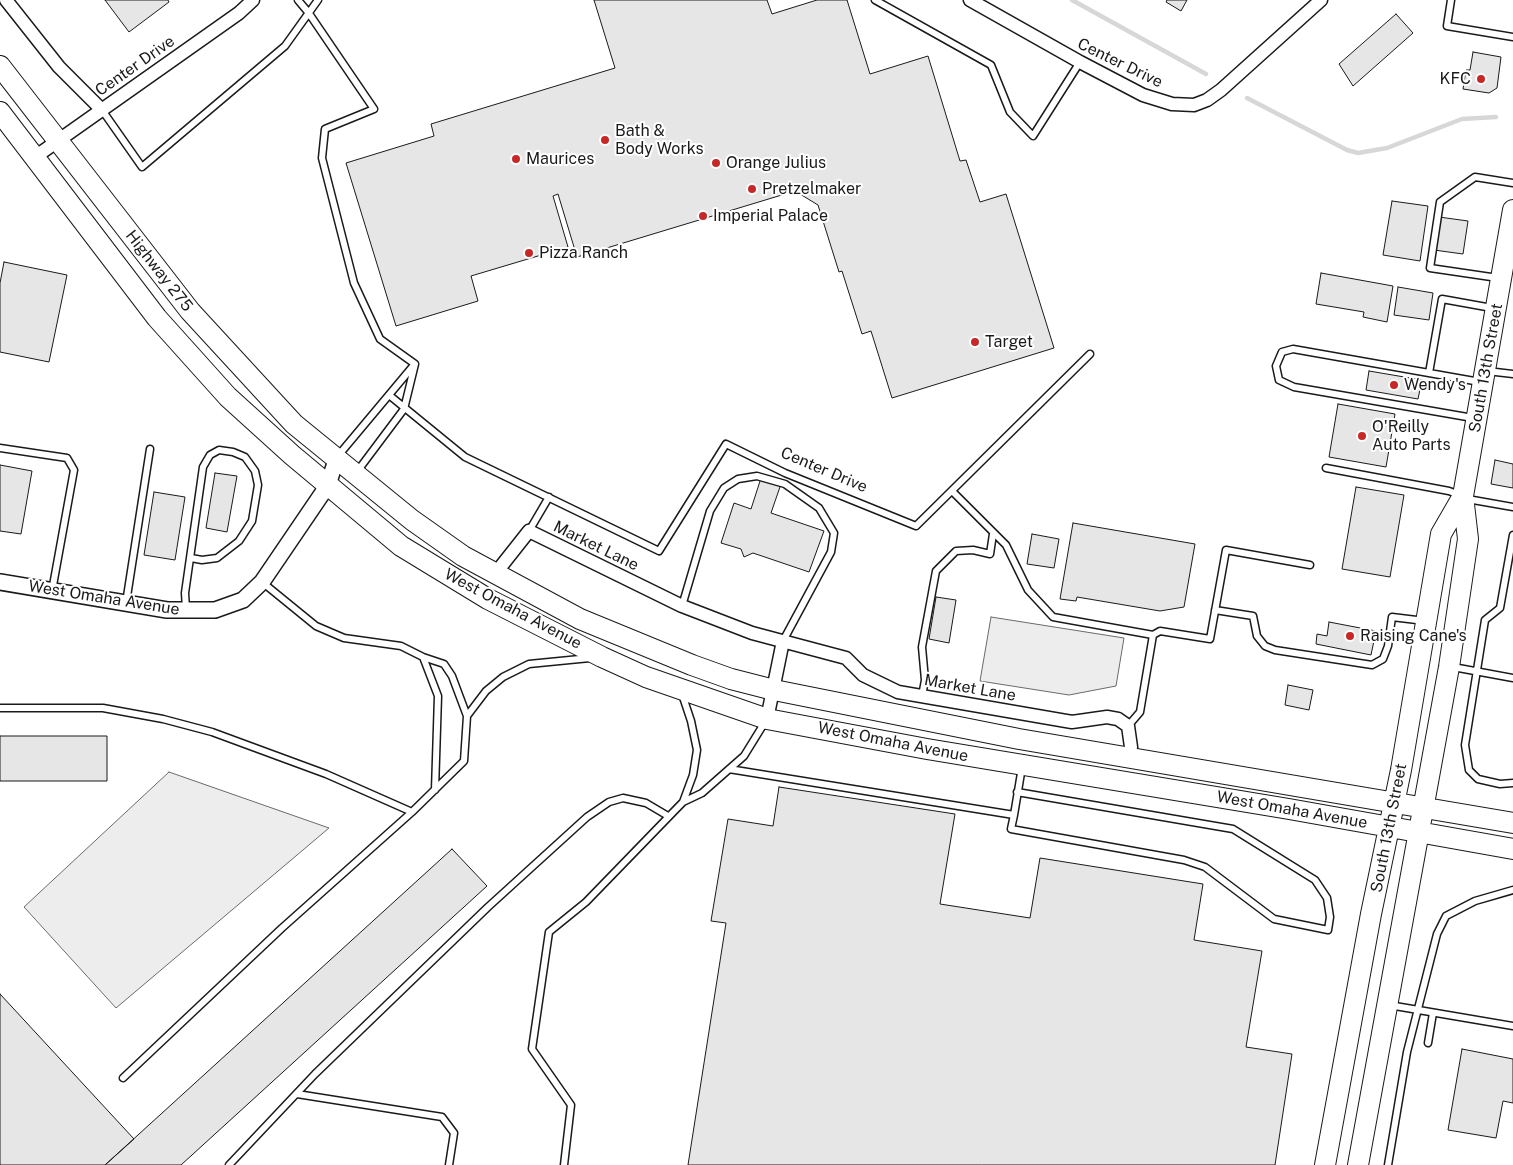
<!DOCTYPE html>
<html>
<head>
<meta charset="utf-8">
<style>
  body { margin:0 }
  canvas { display:block; background:#fff }
</style>
</head>
<body>
<canvas width="1513" height="1165"></canvas>
<script>
const ctx = document.querySelector('canvas').getContext('2d');
ctx.lineJoin = 'round';
function fill(path, color) {
  ctx.fillStyle = color;
  ctx.fill(path, 'evenodd');
}
function toPath(rows) {
  const path = new Path2D();
  for (const r of rows) {
    path.moveTo(r[0], r[1]);
    for (let i = 2; i < r.length; i += 2) path.lineTo(r[i], r[i + 1]);
  }
  return path;
}
function stroke(path, color, width, dash) {
  ctx.strokeStyle = color;
  ctx.lineWidth = width;
  ctx.lineCap = dash ? 'butt' : 'round';
  ctx.setLineDash(dash || []);
  ctx.stroke(path);
}
function drawText(font, color, halo, rows, align = 'center') {
  ctx.font = font + ' "Public Sans",sans-serif';
  ctx.lineWidth = 4;
  ctx.setLineDash([]);
  ctx.textBaseline = 'middle';
  ctx.strokeStyle = halo;
  ctx.fillStyle = color;
  for (const [text, x, y, turn = 0] of rows) {
    ctx.save();
    ctx.translate(x, y);
    ctx.rotate((+turn || 0) * Math.PI / 180);
    ctx.textAlign = isNaN(turn) ? turn : align;
    if (halo) ctx.strokeText(text, 0, 0);
    ctx.fillText(text, 0, 0);
    ctx.restore();
  }
}
const built = toPath([
  [991,617,1124,638,1116,686,1069,695,980,681,991,617],
  [169,772,329,828,116,1008,24,907,169,772]
]);
fill(built, '#ededed');
stroke(built, '#6a6a6a', 1);
stroke(toPath([
  [1072,0,1206,74],
  [1247,98,1347,150,1358,153,1387,148,1462,119,1496,117]
]), '#d7d7d7', 4.5);
const building = toPath([
  [105,0,168,0,169,2,129,32,105,0],
  [594,0,767,0,772,14,817,0,847,0,870,74,928,56,960,161,966,160,980,202,1006,194,1054,348,892,398,871,331,862,334,842,271,839,272,818,205,795,191,577,257,558,194,553,196,568,247,471,276,478,301,396,326,346,163,434,136,431,124,615,68,594,0],
  [1167,0,1187,0,1181,11,1166,2,1167,0],
  [1396,14,1413,33,1353,86,1339,64,1396,14],
  [1473,52,1501,57,1497,88,1489,93,1463,89,1466,70,1470,70,1473,52],
  [1392,201,1428,206,1420,261,1383,255,1392,201],
  [1439,217,1468,221,1463,254,1434,250,1439,217],
  [4,262,67,275,49,362,0,352,0,283,4,262],
  [1321,273,1393,286,1387,322,1363,317,1364,312,1316,304,1321,273],
  [1398,287,1433,293,1429,320,1394,315,1398,287],
  [1369,371,1422,380,1418,399,1366,390,1369,371],
  [1338,404,1395,414,1386,467,1329,457,1338,404],
  [1495,460,1513,464,1513,488,1491,484,1495,460],
  [0,465,32,471,21,534,0,531,0,465],
  [215,473,237,476,227,532,206,528,215,473],
  [762,475,782,481,771,513,824,531,809,572,753,553,744,557,741,549,721,543,734,503,751,509,762,475],
  [1356,487,1404,495,1390,577,1342,569,1356,487],
  [154,492,185,497,175,560,144,555,154,492],
  [1073,523,1195,544,1184,607,1160,611,1077,597,1076,601,1060,599,1073,523],
  [1032,534,1059,539,1054,568,1027,564,1032,534],
  [936,597,956,600,949,643,929,639,936,597],
  [1329,622,1376,631,1371,655,1316,644,1317,634,1327,636,1329,622],
  [1288,685,1313,690,1309,710,1285,705,1288,685],
  [0,736,107,736,107,781,0,781,0,736],
  [779,787,955,814,940,904,1030,918,1040,858,1203,884,1194,940,1262,951,1246,1047,1292,1054,1275,1165,688,1165,726,923,711,921,728,819,773,826,779,787],
  [452,849,487,886,181,1165,105,1165,452,849],
  [0,994,134,1139,105,1165,0,1165,0,994],
  [1462,1049,1513,1059,1513,1103,1503,1101,1496,1138,1448,1130,1462,1049]
]);
fill(building, '#e6e6e6');
stroke(building, '#1a1a1a', 1);
const service = toPath([
  [298,0,308,12,374,109,325,129,322,158,354,283,380,339,415,364],
  [875,0,991,65,1010,112,1033,136,1080,62],
  [1451,0,1447,26,1513,37],
  [102,110,142,167,285,46,318,0],
  [1498,278,1430,268,1440,202,1475,177,1513,183],
  [1487,371,1513,374],
  [1429,373,1442,299,1492,308],
  [389,395,465,457,659,551,726,444,785,473,916,526,1090,354],
  [1473,418,1294,387,1279,380,1276,366,1282,352,1293,349,1480,382],
  [0,448,67,458,74,470,52,591],
  [337,457,414,365],
  [1326,468,1449,491,1473,500,1513,507],
  [356,473,404,409,415,364],
  [952,491,1006,545,1028,590,1053,617,1153,635,1140,712,1128,726],
  [529,531,549,497],
  [1513,535,1500,608,1485,620,1465,745,1469,770,1478,779,1500,784,1513,783],
  [126,603,150,449],
  [682,606,710,511,724,488,738,479,757,476,785,484,819,508,834,533,831,552,783,641],
  [186,609,185,593,203,467,210,455,219,450,233,452,245,457,255,471,258,485,252,521,239,541,217,558,202,560,191,558],
  [1215,610,1253,616,1257,636,1265,646,1275,650,1372,665,1383,659,1388,646,1392,617,1425,621],
  [1153,635,1160,631,1210,639,1226,550,1310,565],
  [423,657,438,696,435,790],
  [1453,667,1513,678],
  [682,694,691,721,697,750,693,775,683,802],
  [922,696,925,680,922,647,936,571,956,551,973,550,990,554,993,534],
  [0,708,103,708,163,719,212,732,326,774,412,812],
  [467,716,486,691,503,677,529,664,590,658],
  [729,769,1014,815],
  [1017,792,1233,829,1315,880,1327,898,1330,917,1328,930,1274,919,1205,867,1184,860,1011,829,1014,815,1022,767],
  [1389,1005,1513,1026],
  [1428,1043,1433,1013],
  [123,1078,282,928,412,812,464,761,467,716,452,676,444,664,423,657,401,646,344,638,316,626,262,582],
  [297,1094,442,1117,454,1133,449,1165],
  [229,1165,315,1074,488,907,587,817,609,802,623,798,646,803,668,816],
  [564,1165,571,1105,532,1049,549,932,586,902,683,802,702,793,744,756,765,722],
  [1388,1165,1407,1052,1437,934,1446,916,1475,901,1513,890]
]);
const minor = toPath([
  [6,0,59,67,102,110],
  [970,0,1080,62,1143,95,1172,104,1194,105,1207,100,1221,90,1321,0],
  [35,157,239,13,253,0],
  [495,574,529,531,682,606,752,633,846,658,863,675,898,692,1072,722,1107,717,1118,719,1128,726,1131,747,1129,758],
  [767,719,783,641]
]);
const tertiary = toPath([
  [0,582,167,610,215,610,243,600,262,582,328,485,337,457]
]);
const trunk = toPath([
  [0,66,190,311,294,424,412,520,463,556,580,619,692,665,731,679,774,690,1019,739,1513,823],
  [0,112,157,318,228,397,292,455,401,546,488,599,602,657,646,677,767,719,927,749,1289,809,1513,849],
  [1325,1165,1371,914,1401,770,1441,534,1463,496],
  [1358,1165,1449,667,1468,539,1463,496,1513,210]
]);
stroke(service, '#1a1a1a', 9);
stroke(minor, '#1a1a1a', 15);
stroke(tertiary, '#1a1a1a', 18);
stroke(trunk, '#1a1a1a', 22);
stroke(service, '#fff', 6);
stroke(minor, '#fff', 12);
stroke(tertiary, '#fff', 15);
stroke(trunk, '#fff', 20);
for (const [x, y, r, color] of [
  [1481,79,5,"#c62828"],
  [605,140,5,"#c62828"],
  [516,159,5,"#c62828"],
  [716,163,5,"#c62828"],
  [752,189,5,"#c62828"],
  [703,216,5,"#c62828"],
  [529,253,5,"#c62828"],
  [975,342,5,"#c62828"],
  [1394,385,5,"#c62828"],
  [1362,436,5,"#c62828"],
  [1350,636,5,"#c62828"]
]) {
  const dot = new Path2D();
  dot.arc(x, y, r, 0, 2 * Math.PI);
  ctx.fillStyle = color;
  ctx.fill(dot);
  stroke(dot, '#fff', 2);
}
drawText('16px', '#1a1a1a', '#fff', [
  ["Center Drive",1120,63,26],
  ["Center Drive",135,66,-35],
  ["Highway 275",159,271,52],
  ["South 13th Street",1486,368,-80],
  ["Center Drive",824,470,23],
  ["Market Lane",596,546,26],
  ["West Omaha Avenue",104,598,9],
  ["West Omaha Avenue",513,609,28],
  ["Market Lane",970,688,10],
  ["West Omaha Avenue",893,742,11],
  ["West Omaha Avenue",1292,810,10],
  ["South 13th Street",1389,828,-79]
]);
drawText('16px', '#1a1a1a', '#fff', [
  ["KFC",1471,79,"right"],
  ["Bath &",615,131],
  ["Body Works",615,149],
  ["Maurices",526,159],
  ["Orange Julius",726,163],
  ["Pretzelmaker",762,189],
  ["Imperial Palace",713,216],
  ["Pizza Ranch",539,253],
  ["Target",985,342],
  ["Wendy's",1404,385],
  ["O'Reilly",1372,427],
  ["Auto Parts",1372,445],
  ["Raising Cane's",1360,636]
], 'left');
</script>
</body>
</html>
